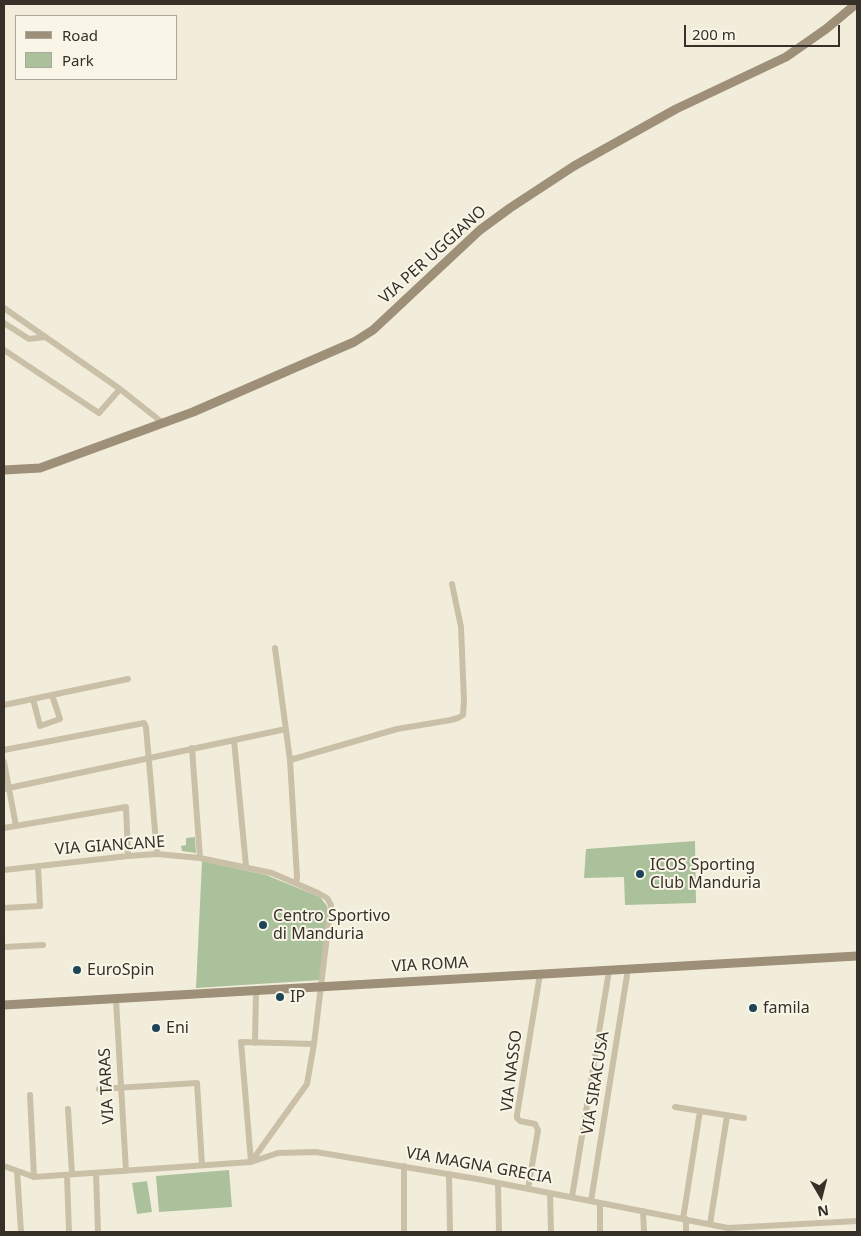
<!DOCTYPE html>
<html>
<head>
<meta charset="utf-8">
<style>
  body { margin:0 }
  #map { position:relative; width:861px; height:1236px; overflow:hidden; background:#f2eddb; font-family:"Noto Sans",sans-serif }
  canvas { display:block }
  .frame { position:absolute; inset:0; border:5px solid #363028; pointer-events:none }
  .legend { position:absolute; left:15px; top:15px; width:162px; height:65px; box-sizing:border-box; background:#f9f6e8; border:1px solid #aba79b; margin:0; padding:6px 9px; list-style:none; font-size:15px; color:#363028 }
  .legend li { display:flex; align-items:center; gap:10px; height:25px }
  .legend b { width:25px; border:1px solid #aba79b }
  .north { position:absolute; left:796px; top:1171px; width:50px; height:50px; -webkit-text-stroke:4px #f9f6e8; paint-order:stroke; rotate:172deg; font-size:14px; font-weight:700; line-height:20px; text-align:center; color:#363028 }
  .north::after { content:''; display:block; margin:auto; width:18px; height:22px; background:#363028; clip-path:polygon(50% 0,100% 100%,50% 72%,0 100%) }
  .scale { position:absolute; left:684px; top:25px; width:156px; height:22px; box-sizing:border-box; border:2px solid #363028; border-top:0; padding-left:6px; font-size:15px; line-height:18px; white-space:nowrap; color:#363028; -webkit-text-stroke:4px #f9f6e8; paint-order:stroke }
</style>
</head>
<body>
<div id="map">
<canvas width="861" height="1236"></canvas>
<div class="frame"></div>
<ul class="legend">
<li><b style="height:6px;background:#9e8f78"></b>Road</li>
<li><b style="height:14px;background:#abc19b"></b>Park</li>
</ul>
<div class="north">N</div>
<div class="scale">200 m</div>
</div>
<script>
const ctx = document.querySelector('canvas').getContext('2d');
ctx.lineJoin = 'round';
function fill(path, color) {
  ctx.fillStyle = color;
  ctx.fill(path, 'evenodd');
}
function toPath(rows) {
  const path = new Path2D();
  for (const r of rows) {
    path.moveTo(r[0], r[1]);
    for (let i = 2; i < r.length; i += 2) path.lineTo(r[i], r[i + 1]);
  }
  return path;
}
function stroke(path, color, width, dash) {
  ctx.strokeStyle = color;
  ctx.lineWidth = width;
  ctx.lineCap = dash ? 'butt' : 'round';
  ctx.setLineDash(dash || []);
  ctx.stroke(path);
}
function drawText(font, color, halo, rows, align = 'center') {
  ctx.font = font + ' "Noto Sans",sans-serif';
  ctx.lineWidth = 4;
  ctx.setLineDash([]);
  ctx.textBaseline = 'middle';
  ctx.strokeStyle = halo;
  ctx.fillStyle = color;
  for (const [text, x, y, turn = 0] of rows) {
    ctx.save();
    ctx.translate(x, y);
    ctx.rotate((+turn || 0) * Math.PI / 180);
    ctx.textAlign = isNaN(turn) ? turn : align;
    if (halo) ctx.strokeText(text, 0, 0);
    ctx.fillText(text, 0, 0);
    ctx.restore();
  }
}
fill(toPath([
  [195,837,196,853,182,851,181,846,186,845,186,838],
  [695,841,696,903,625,905,624,877,584,878,586,849],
  [202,861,266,875,320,897,327,906,328,915,321,980,196,988],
  [229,1170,232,1207,159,1212,156,1176],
  [147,1181,152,1212,137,1214,132,1183]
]), '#abc19b');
stroke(toPath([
  [4,308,120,389],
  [4,323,29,339,45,337],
  [4,350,99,413,120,389,163,423],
  [275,648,290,760,297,877,296,883],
  [33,699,40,726,60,719,52,695],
  [4,705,128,679],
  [234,740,246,866],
  [192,748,200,858],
  [4,750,144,723,146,727,157,854],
  [290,760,397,729,451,720,458,718,463,715,464,701,461,627,452,584],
  [4,762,16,826],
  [4,789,286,729],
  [4,828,126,807,128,856],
  [4,870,128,856,157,854,200,858,272,873,318,893,327,898,331,905,330,911,314,1044,307,1084,251,1162],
  [4,908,40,906,38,866],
  [4,947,43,945],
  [116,1000,126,1171],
  [255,1043,256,991],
  [99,1089,197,1083,202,1165],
  [30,1095,34,1177],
  [675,1107,744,1118],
  [68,1109,72,1174],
  [251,1162,241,1042,314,1044],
  [4,1166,34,1177,251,1162,278,1153,316,1152,483,1180,728,1228,857,1221],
  [404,1166,404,1232],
  [17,1171,21,1232],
  [96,1173,98,1232],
  [449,1174,450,1232],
  [67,1175,69,1232],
  [498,1183,499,1232],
  [528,1189,538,1130,535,1124,520,1121,517,1118,517,1115,540,974],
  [550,1193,551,1232],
  [572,1197,609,971],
  [591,1201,628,969],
  [600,1203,600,1232],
  [643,1211,644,1232],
  [683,1219,700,1111],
  [686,1219,686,1232],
  [710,1224,727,1116]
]), '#cac0a7', 6);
stroke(toPath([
  [4,470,40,468,193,412,354,342,373,330,480,230,510,208,574,166,676,109,786,57,826,29,856,4],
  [4,1005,857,956]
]), '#9e8f78', 9);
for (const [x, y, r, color] of [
  [640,874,5,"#1d4558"],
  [263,925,5,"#1d4558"],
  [77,970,5,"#1d4558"],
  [280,997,5,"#1d4558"],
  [753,1008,5,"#1d4558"],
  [156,1028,5,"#1d4558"]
]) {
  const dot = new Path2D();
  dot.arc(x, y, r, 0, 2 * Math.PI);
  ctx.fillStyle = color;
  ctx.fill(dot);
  stroke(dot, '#f9f6e8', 2);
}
drawText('16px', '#363028', '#f9f6e8', [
  ["VIA PER UGGIANO",433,255,-42],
  ["VIA GIANCANE",110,846,-4],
  ["VIA ROMA",430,965,-3],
  ["VIA NASSO",512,1071,-83],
  ["VIA SIRACUSA",596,1083,-81],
  ["VIA TARAS",107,1086,-93],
  ["VIA MAGNA GRECIA",479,1166,10]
]);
drawText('16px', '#363028', '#f9f6e8', [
  ["ICOS Sporting",650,865],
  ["Club Manduria",650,883],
  ["Centro Sportivo",273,916],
  ["di Manduria",273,934],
  ["EuroSpin",87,970],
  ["IP",290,997],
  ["famila",763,1008],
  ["Eni",166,1028]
], 'left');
</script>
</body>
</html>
